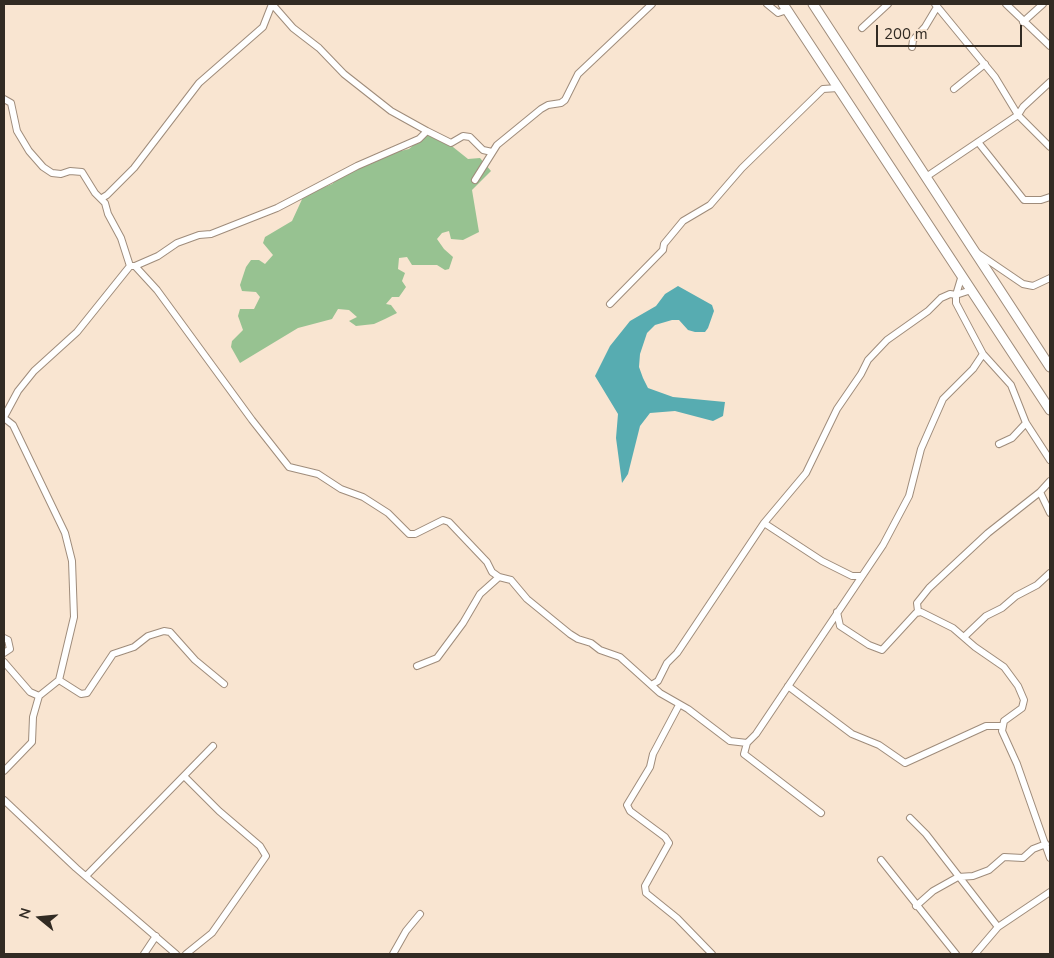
<!DOCTYPE html>
<html>
<head>
<meta charset="utf-8">
<style>
  body { margin:0 }
  #map { position:relative; width:1054px; height:958px; overflow:hidden; background:#f9e5d1; font-family:"Nunito Sans",sans-serif }
  canvas { display:block }
  .frame { position:absolute; inset:0; border:5px solid #322b23; pointer-events:none }
  .north { position:absolute; left:15px; top:893px; width:50px; height:50px; -webkit-text-stroke:4px #f9e5d1; paint-order:stroke; rotate:287deg; font-size:14px; font-weight:700; line-height:20px; text-align:center; color:#322b23 }
  .north::after { content:''; display:block; margin:auto; width:18px; height:22px; background:#322b23; clip-path:polygon(50% 0,100% 100%,50% 72%,0 100%) }
  .scale { position:absolute; left:876px; top:25px; width:146px; height:22px; box-sizing:border-box; border:2px solid #322b23; border-top:0; padding-left:6px; font-size:15px; line-height:18px; white-space:nowrap; color:#322b23; -webkit-text-stroke:4px #f9e5d1; paint-order:stroke }
</style>
</head>
<body>
<div id="map">
<canvas width="1054" height="958"></canvas>
<div class="frame"></div>
<div class="north">N</div>
<div class="scale">200 m</div>
</div>
<script>
const ctx = document.querySelector('canvas').getContext('2d');
ctx.lineJoin = 'round';
function fill(path, color) {
  ctx.fillStyle = color;
  ctx.fill(path, 'evenodd');
}
function toPath(rows) {
  const path = new Path2D();
  for (const r of rows) {
    path.moveTo(r[0], r[1]);
    for (let i = 2; i < r.length; i += 2) path.lineTo(r[i], r[i + 1]);
  }
  return path;
}
function stroke(path, color, width, dash) {
  ctx.strokeStyle = color;
  ctx.lineWidth = width;
  ctx.lineCap = dash ? 'butt' : 'round';
  ctx.setLineDash(dash || []);
  ctx.stroke(path);
}
fill(toPath([
  [427,133,448,143,468,159,480,158,491,171,472,190,479,232,463,240,451,239,449,231,442,233,437,239,444,249,453,257,449,269,445,270,437,265,412,265,407,257,399,258,398,269,405,273,402,281,406,287,399,297,392,297,386,304,391,305,397,313,385,319,374,324,356,326,349,321,357,317,349,310,338,309,332,319,298,328,240,363,231,347,232,341,243,330,238,316,240,309,254,309,260,297,256,292,242,291,240,285,246,267,251,260,259,260,265,264,273,255,263,243,265,237,292,221,304,195,332,184,345,173,392,153,409,149]
]), '#97c291');
fill(toPath([
  [678,286,712,305,714,311,708,328,705,332,695,332,688,330,679,320,672,320,655,325,647,333,640,354,639,367,643,378,648,388,673,397,725,402,723,416,713,421,675,411,650,413,640,426,628,474,622,483,616,438,618,414,595,376,610,346,630,321,656,306,665,294]
]), '#57acb1');
const minor = toPath([
  [272,4,293,28,319,48,344,74,391,111,427,131],
  [767,4,778,13,787,10],
  [935,4,995,77,1018,115,1050,147],
  [1006,4,1050,46],
  [1023,22,1043,4],
  [862,28,888,4],
  [912,47,913,40,925,27,937,7],
  [954,89,985,64],
  [4,99,11,103,17,131,29,151,43,167,52,173,61,174,70,171,82,172,95,193,105,203,108,214,121,238,130,266],
  [978,142,1024,200,1041,200,1050,197],
  [926,177,1018,115,1023,107,1050,82],
  [475,180,497,145,541,109,548,105,561,103,565,100,578,74,652,4],
  [102,198,107,195,134,168,199,83,263,27,272,4],
  [976,252,1023,284,1033,286,1050,278],
  [135,266,158,256,177,243,199,235,211,234,277,208,357,166,419,139,427,131,451,143,463,136,470,137,483,150,492,152],
  [610,304,663,250,664,244,683,221,710,205,742,168,823,89,838,88],
  [983,354,1011,385,1026,423,1050,460],
  [4,417,18,391,34,371,77,332,130,266,135,266,157,290,252,420,289,467,318,474,341,489,363,497,388,513,409,534,415,534,443,520,449,522,487,562,492,572,499,577,511,580,527,599,570,634,578,639,591,643,600,650,620,657,660,693,688,709,730,741,747,743,756,734,883,545,909,496,921,449,943,399,973,369,983,354,956,303,956,295,962,275],
  [4,418,13,425,65,533,72,561,74,617,59,680,39,696,33,717,32,742,4,771],
  [999,444,1012,438,1026,423],
  [1050,481,1040,492,1050,513],
  [764,523,806,473,837,409,861,374,868,360,887,340,928,311,941,298,950,294,956,295,971,290],
  [918,611,917,603,929,588,988,533,1040,492],
  [837,612,840,626,869,645,882,650,916,613,921,612,953,628,975,647,1004,667,1018,686,1024,700,1022,708,1004,721,1002,731,1017,764,1050,858],
  [964,637,986,616,1002,608,1016,596,1037,585,1050,573],
  [4,638,8,640,10,649,4,653],
  [4,662,30,692,39,696],
  [417,666,437,658,463,623,480,594,499,577],
  [59,680,81,694,87,693,113,654,134,647,148,636,164,631,170,632,195,660,224,684],
  [653,684,658,681,667,663,677,653,764,523,822,561,852,576,861,576],
  [788,686,852,734,879,745,905,763,986,726,1003,726],
  [679,705,653,754,650,767,627,805,630,811,665,837,669,843,645,886,646,893,677,918,712,954],
  [747,743,744,754,821,813],
  [184,776,219,811,260,846,266,856,212,933,186,954],
  [4,800,76,868,176,954],
  [910,818,926,834,998,927],
  [881,860,956,954],
  [86,876,213,746],
  [916,906,933,891,958,877,973,876,989,870,1004,857,1023,858,1033,849,1046,844],
  [144,954,156,936],
  [393,954,406,931,420,914],
  [975,954,998,927,1050,892]
]);
const highway = toPath([
  [783,4,1050,410],
  [813,4,1050,367]
]);
stroke(minor, '#9f8c7b', 8);
stroke(highway, '#9f8c7b', 11);
stroke(minor, '#fff', 6);
stroke(highway, '#fff', 9);
</script>
</body>
</html>
